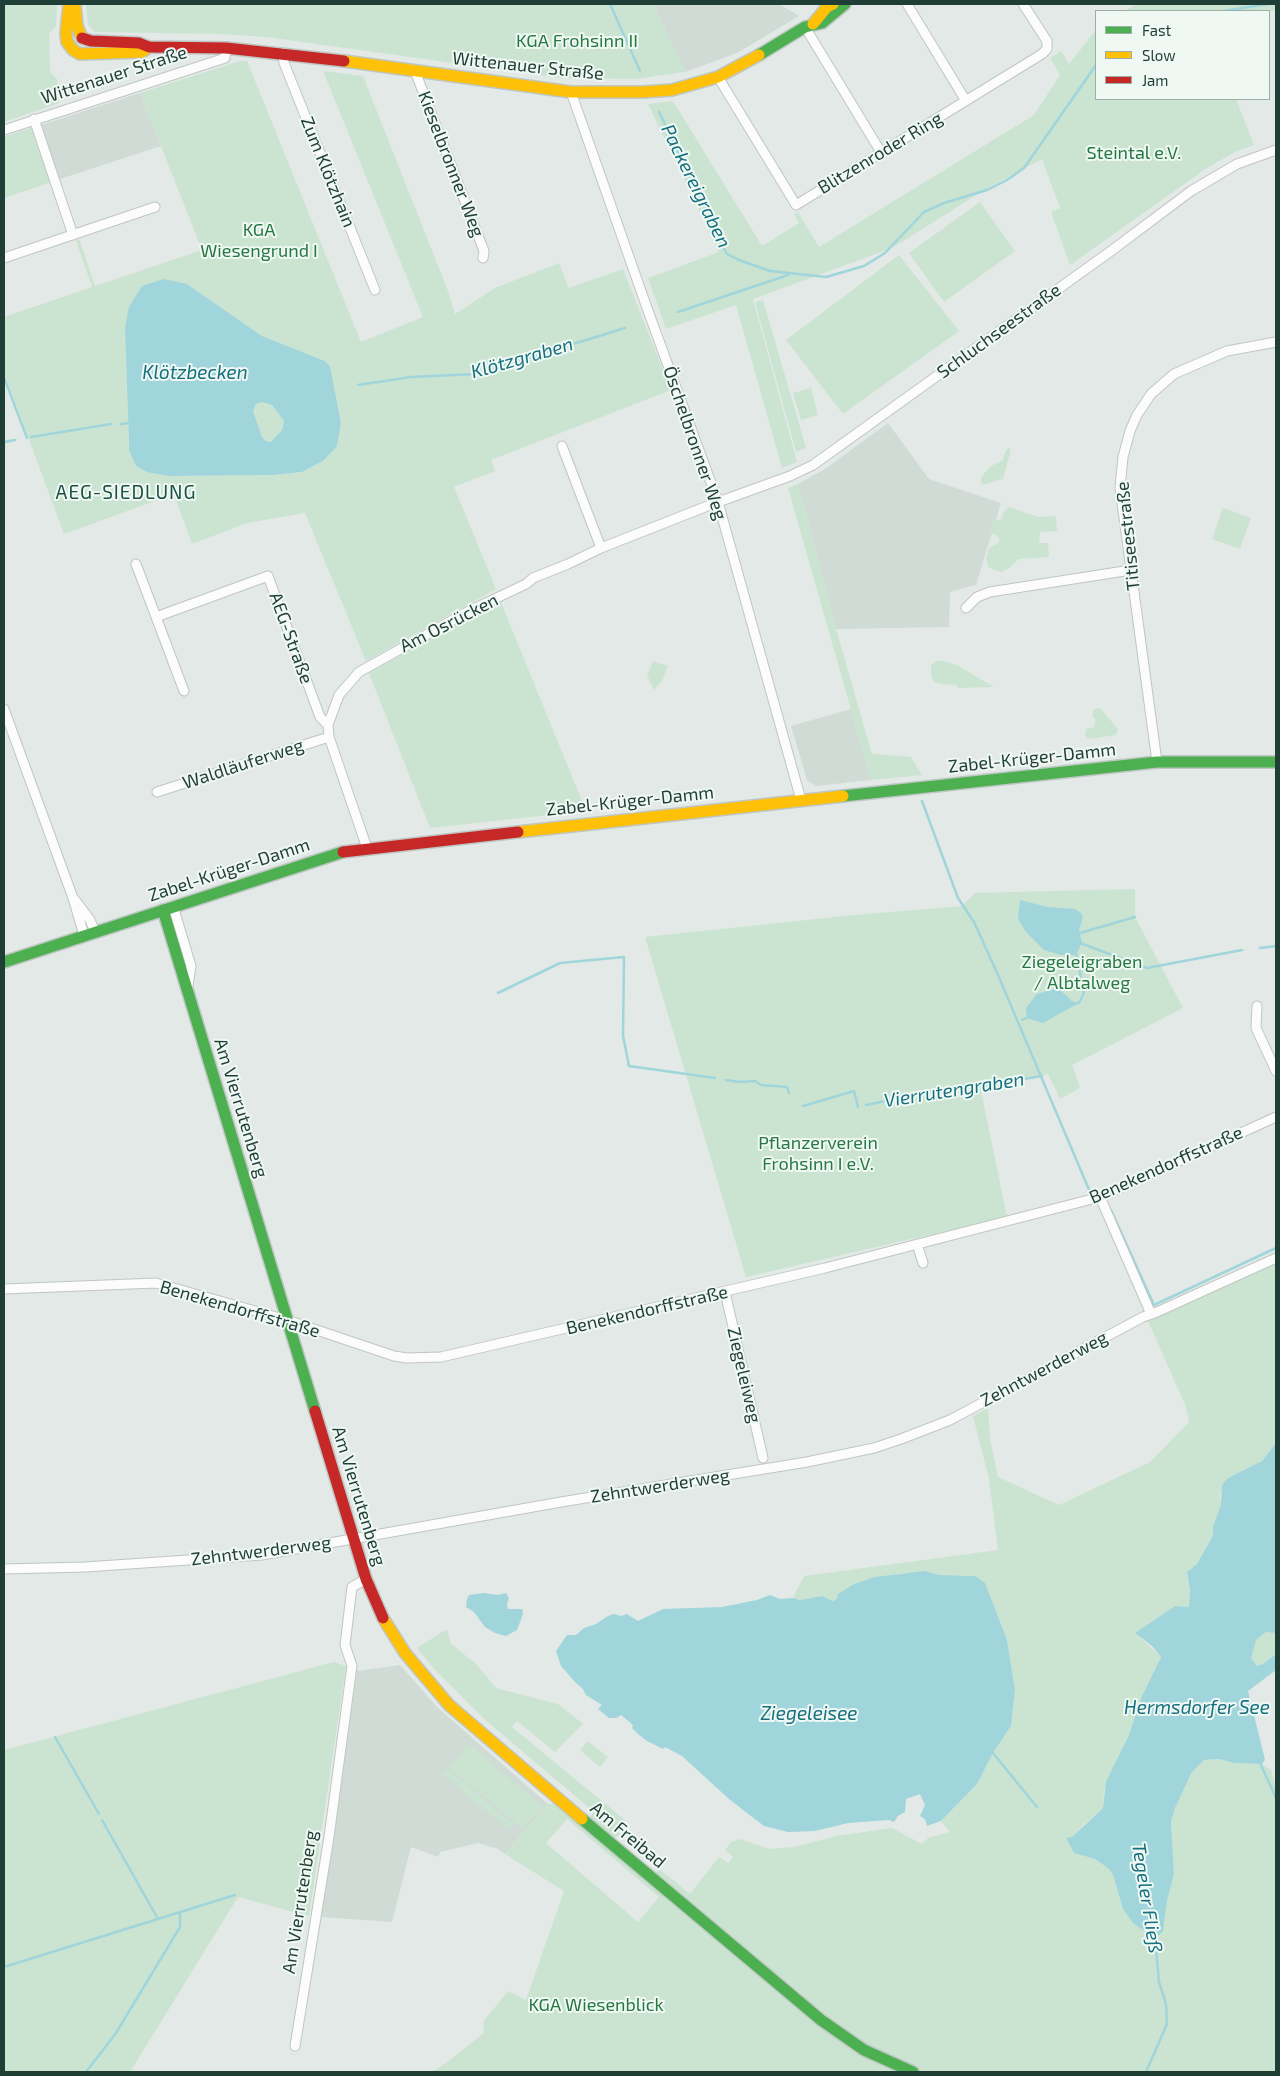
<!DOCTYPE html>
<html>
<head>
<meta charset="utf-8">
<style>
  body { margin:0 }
  #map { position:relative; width:1280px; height:2076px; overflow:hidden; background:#e3e9e6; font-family:"Exo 2",sans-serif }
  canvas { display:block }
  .frame { position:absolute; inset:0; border:5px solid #1f3e35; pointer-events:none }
  .legend { position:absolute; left:1095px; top:10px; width:175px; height:90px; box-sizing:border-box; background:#f0f8f4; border:1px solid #9caea8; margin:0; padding:6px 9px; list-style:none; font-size:15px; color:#1f3e35 }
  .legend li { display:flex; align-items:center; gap:10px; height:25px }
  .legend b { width:25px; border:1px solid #9caea8 }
</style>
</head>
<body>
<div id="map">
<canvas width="1280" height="2076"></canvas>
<div class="frame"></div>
<ul class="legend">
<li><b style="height:6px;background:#4caf50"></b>Fast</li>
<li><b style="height:6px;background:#ffc107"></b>Slow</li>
<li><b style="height:6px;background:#c62828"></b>Jam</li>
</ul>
</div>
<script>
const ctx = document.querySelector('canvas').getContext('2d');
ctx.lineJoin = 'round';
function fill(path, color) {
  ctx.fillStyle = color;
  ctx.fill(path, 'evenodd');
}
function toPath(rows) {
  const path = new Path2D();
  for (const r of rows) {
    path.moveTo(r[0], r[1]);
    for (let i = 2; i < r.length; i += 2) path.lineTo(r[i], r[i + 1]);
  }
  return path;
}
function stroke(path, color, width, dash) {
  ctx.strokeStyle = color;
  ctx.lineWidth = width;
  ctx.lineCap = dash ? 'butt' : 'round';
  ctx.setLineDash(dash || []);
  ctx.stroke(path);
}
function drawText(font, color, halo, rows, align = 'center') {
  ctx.font = font + ' "Exo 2",sans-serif';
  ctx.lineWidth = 4;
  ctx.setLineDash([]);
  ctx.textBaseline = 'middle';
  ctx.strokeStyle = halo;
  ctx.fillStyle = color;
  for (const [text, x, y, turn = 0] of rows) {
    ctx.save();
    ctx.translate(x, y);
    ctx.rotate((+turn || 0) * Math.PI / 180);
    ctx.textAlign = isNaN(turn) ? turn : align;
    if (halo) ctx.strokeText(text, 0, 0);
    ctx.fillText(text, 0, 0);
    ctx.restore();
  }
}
fill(toPath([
  [653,4,781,4,781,5,799,16,737,53,685,72],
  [140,93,161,146,57,180,38,126],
  [888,423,929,479,1001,503,976,585,950,592,949,627,836,629,798,484,825,469],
  [851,709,871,780,816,786,807,780,791,726],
  [400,1665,438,1708,548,1804,505,1854,498,1849,478,1843,440,1852,438,1857,411,1847,392,1922,321,1917,357,1671]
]), '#d0dbd6');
fill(toPath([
  [4,4,57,4,56,26,49,33,50,65,50,72,57,79,59,103,4,122],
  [86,4,653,4,685,72,635,79,561,78,266,37,221,34,95,32,88,25],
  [1137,4,1276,4,1276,11,1125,11],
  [1096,30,1096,99,1236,99,1254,145,1235,152,1207,168,1070,265,1051,212,1060,208,1042,159,986,189,892,248,753,299,797,462,782,468,736,305,666,329,648,278,719,252,648,104,673,101,762,246,799,223,794,214,798,212,819,247,1034,115,1060,75,1050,58,1061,51,1069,64],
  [240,61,247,61,361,342,423,317,323,71,363,76,448,291,455,314,495,288,559,263,569,288,623,269,671,390,491,460,495,471,454,487,496,589,366,661,305,513,247,523,192,544,174,494,64,534,4,372,4,317,92,287,75,237,78,236,95,286,202,250,140,93],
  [187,284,262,336,325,361,330,366,341,423,337,446,323,461,302,472,272,475,169,476,136,466,129,451,125,329],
  [33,127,52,182,4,198,4,137],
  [980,202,1015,251,944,302,909,253],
  [899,255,959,331,843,414,786,340],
  [763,300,806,448,796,452,755,302],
  [811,388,818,415,801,420,793,393],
  [262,402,272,405,284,421,282,430,271,442,266,441,262,437,253,411,256,404],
  [1009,448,1011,449,1003,479,981,485,981,477,991,466,1003,460,1006,450],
  [798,484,836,629,872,754,911,757,922,775,871,780,788,488],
  [1009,507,1038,517,1056,516,1057,531,1040,532,1039,543,1048,543,1049,557,1019,559,1009,568,1002,572,997,571,988,567,986,558,989,548,1000,542,998,536,989,532,993,518,1000,521,1003,513],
  [1223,508,1251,518,1240,549,1212,539],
  [500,600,586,811,430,828,369,673],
  [653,661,668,666,662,681,654,690,647,675],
  [936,661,944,661,957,665,994,687,958,688,956,685,941,684,934,682,931,676,931,665],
  [1100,708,1118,729,1116,735,1089,739,1085,735,1086,729,1094,727,1096,720,1092,716,1094,709],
  [1135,889,1135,917,1183,1008,1072,1065,1080,1088,1060,1099,1048,1074,981,1091,1007,1217,746,1277,645,937,854,915,962,906,975,893],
  [1276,1263,1276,1443,1262,1461,1228,1478,1220,1495,1221,1504,1213,1527,1213,1534,1197,1564,1187,1572,1190,1590,1189,1607,1175,1606,1135,1633,1161,1657,1142,1696,1128,1737,1104,1790,1103,1808,1081,1827,1072,1838,1066,1838,1074,1853,1095,1859,1109,1869,1113,1875,1123,1909,1167,1901,1174,1874,1171,1823,1175,1808,1192,1772,1204,1760,1219,1759,1234,1763,1262,1764,1271,1770,1276,1787,1276,2072,431,2072,446,2063,484,2033,483,2022,508,1991,526,2000,564,1891,505,1854,548,1804,555,1804,656,1873,658,1868,690,1894,719,1857,728,1863,733,1857,725,1850,731,1842,741,1839,769,1849,794,1847,836,1836,892,1828,922,1844,928,1838,950,1832,941,1821,977,1784,993,1753,1011,1726,1015,1690,1007,1640,975,1576,939,1575,925,1571,913,1574,900,1573,833,1601,822,1596,800,1600,793,1598,804,1576,998,1550,989,1479,973,1416,988,1408,990,1438,998,1477,1059,1505,1150,1462,1189,1422,1186,1407,1148,1321],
  [567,1819,659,1897,638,1922,546,1843],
  [447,1629,451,1644,475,1663,496,1688,558,1704,583,1724,555,1752,517,1721,512,1727,626,1821,619,1831,620,1836,613,1837,590,1817,594,1812,483,1718,434,1669,417,1648],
  [1266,1632,1276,1633,1276,1654,1263,1664,1257,1666,1251,1658,1252,1650,1255,1641],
  [334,1662,346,1666,309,1916,238,1897,130,2072,4,2072,4,1750],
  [588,1741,608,1757,600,1767,580,1750],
  [469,1744,543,1807,523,1829,449,1767],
  [448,1769,513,1824,508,1829,443,1775]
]), '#cbe4d1');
fill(toPath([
  [164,279,187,284,262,336,325,361,330,366,341,423,337,446,323,461,302,472,272,475,169,476,147,472,136,466,129,451,129,444,125,329,127,317,129,307,142,286],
  [262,402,272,405,284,421,282,430,271,442,266,441,262,437,253,411,256,404],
  [1020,900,1048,907,1075,909,1081,913,1083,917,1079,930,1082,943,1076,955,1061,955,1044,950,1026,932,1018,919],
  [1058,988,1072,1001,1079,1003,1043,1023,1027,1018,1026,1008,1037,994],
  [1276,1443,1276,1633,1266,1632,1256,1640,1251,1658,1257,1666,1263,1664,1276,1654,1276,1670,1248,1691,1265,1760,1262,1764,1234,1763,1219,1759,1204,1760,1192,1772,1175,1808,1171,1822,1174,1874,1167,1901,1163,1931,1155,1939,1133,1923,1123,1909,1113,1875,1109,1869,1095,1859,1074,1853,1066,1838,1072,1837,1103,1808,1106,1782,1128,1737,1142,1696,1161,1657,1152,1646,1135,1633,1175,1606,1189,1607,1190,1590,1187,1572,1197,1564,1213,1535,1213,1527,1221,1504,1222,1485,1228,1478,1262,1461],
  [925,1571,939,1575,975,1576,985,1583,1007,1640,1015,1690,1011,1726,993,1753,977,1784,941,1821,927,1826,925,1819,920,1816,925,1805,920,1794,906,1799,905,1812,898,1816,894,1822,889,1820,848,1823,815,1831,788,1832,764,1826,729,1799,682,1756,665,1747,663,1749,647,1741,639,1735,632,1728,633,1725,621,1715,616,1718,609,1718,598,1709,602,1705,586,1695,583,1689,575,1682,561,1666,556,1651,567,1635,576,1635,584,1628,596,1624,608,1616,614,1614,621,1616,627,1614,638,1621,663,1609,722,1607,757,1600,770,1595,780,1599,793,1598,800,1600,822,1596,833,1601,837,1599,838,1594,854,1584,875,1577],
  [484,1593,498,1595,506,1593,509,1598,507,1604,508,1609,522,1609,523,1614,517,1630,506,1636,495,1633,485,1627,474,1612,466,1607,467,1599,469,1595]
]), '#a0d5db');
stroke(toPath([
  [610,4,640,71],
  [1224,11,1268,4],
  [659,112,703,204,709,209,716,234,727,254,739,260,770,271,826,277,864,266,885,253,924,212,944,203,987,190,1007,180,1024,168,1096,65],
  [678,312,788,275],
  [4,377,27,438],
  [358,385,411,377,476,374,625,328],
  [121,424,129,423],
  [31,437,111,424],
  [4,442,15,440],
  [922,801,958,898,974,922,998,975,1090,1192],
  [1078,936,1080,933,1135,917],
  [1080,943,1147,968,1242,950],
  [1260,948,1276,946],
  [1076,953,1084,993,1079,1003,1077,1003],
  [498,993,560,963,624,957,623,1036,629,1066,715,1078],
  [1022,1020,1028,1017],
  [726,1080,740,1082,755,1081,761,1085,787,1087,789,1093],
  [866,1105,970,1084,970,1088,1042,1076],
  [803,1106,854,1091,858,1107],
  [1111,1210,1154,1305,1276,1248],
  [55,1737,99,1814],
  [993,1753,1037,1807],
  [1260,1763,1276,1798],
  [102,1820,158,1919],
  [4,1967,235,1895],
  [86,2072,116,2033,180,1927,180,1912],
  [1146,2072,1167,2024,1166,2004,1159,1982,1155,1937]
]), '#a0d5db', 2.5);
const street = toPath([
  [907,4,966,101],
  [805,27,882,154],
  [283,53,284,63,375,290],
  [415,71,484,251,483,258],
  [718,77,796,205,1042,54,1047,49,1047,41,1023,4],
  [571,92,647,308,718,502,801,800],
  [34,119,73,235],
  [4,130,225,58,226,48],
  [4,258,155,207],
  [562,446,601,548],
  [136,564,184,691],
  [966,608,977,597,990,592,1131,570],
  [156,617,268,576,320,717,328,725],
  [4,709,73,898,84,935],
  [1157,762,1120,488,1123,457,1130,431,1137,415,1151,394,1174,374,1227,351,1276,342],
  [157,792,329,737],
  [367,848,329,737,328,725,339,695,359,672,469,611,526,584,533,578,568,564,601,548,710,505,790,476,813,465,1111,251,1191,191,1237,164,1276,150],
  [75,900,90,920,95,932],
  [173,906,191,966,188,986],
  [1257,1006,1256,1028,1276,1071],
  [1100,1197,1151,1314],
  [917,1244,923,1263],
  [4,1289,156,1283,287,1320,394,1356,407,1358,441,1357,825,1268,1100,1197,1276,1117],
  [725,1292,763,1458],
  [4,1569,85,1567,262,1555,561,1502,807,1462,874,1448,901,1439,950,1420,1143,1317,1157,1312,1276,1258],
  [295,2046,329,1837,352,1666,345,1645,352,1587,366,1579]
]);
const fast = toPath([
  [759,55,805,27,822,23,845,4],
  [843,796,1157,762,1276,762],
  [163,910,315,1411],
  [4,962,343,852],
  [582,1819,821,2020,864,2050,913,2072]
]);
const slow = toPath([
  [69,4,66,33,67,42,73,50,80,54,142,52,149,47],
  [75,4,77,26,82,38],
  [813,24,827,7,833,4],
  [344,61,571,92,643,92,672,90,718,77,759,55],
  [518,832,843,796],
  [383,1618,405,1653,449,1705,582,1819]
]);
const jam = toPath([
  [82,38,91,41,139,43,149,47,226,48,344,61],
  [343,852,518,832],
  [315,1411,366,1579,383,1618]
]);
stroke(street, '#c0c6c3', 11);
stroke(fast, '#bec7c3', 14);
stroke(slow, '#bec7c3', 14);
stroke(jam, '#bec7c3', 14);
stroke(street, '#fbfcfb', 9);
stroke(fast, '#4caf50', 11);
stroke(slow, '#ffc107', 11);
stroke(jam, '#c62828', 11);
drawText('18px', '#267843', '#f0f8f4', [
  ["KGA Frohsinn II",577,41],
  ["Steintal e.V.",1134,153],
  ["KGA",259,230],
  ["Wiesengrund I",259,251],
  ["Ziegeleigraben",1082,962],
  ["/ Albtalweg",1082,983],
  ["Pflanzerverein",818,1143],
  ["Frohsinn I e.V.",818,1164],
  ["KGA Wiesenblick",596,2005]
]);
drawText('18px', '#1f3e35', '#f0f8f4', [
  ["Wittenauer Straße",528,66,6],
  ["Wittenauer Straße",114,75,-18],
  ["Blitzenroder Ring",880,153,-31],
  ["Kieselbronner Weg",451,164,69],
  ["Zum Klötzhain",328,172,68],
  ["Schluchseestraße",999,331,-36],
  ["Öschelbronner Weg",695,443,71],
  ["Titiseestraße",1128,536,-96],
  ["Am Osrücken",449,623,-27],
  ["AEG-Straße",291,638,70],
  ["Zabel-Krüger-Damm",1032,758,-6],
  ["Waldläuferweg",243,764,-18],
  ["Zabel-Krüger-Damm",630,801,-6],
  ["Zabel-Krüger-Damm",229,870,-18],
  ["Am Vierrutenberg",241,1108,73],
  ["Benekendorffstraße",1166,1165,-24],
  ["Benekendorffstraße",240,1309,16],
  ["Benekendorffstraße",647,1310,-13],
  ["Zehntwerderweg",1044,1369,-28],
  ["Ziegeleiweg",744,1375,77],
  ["Zehntwerderweg",660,1486,-9],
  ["Am Vierrutenberg",359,1496,73],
  ["Zehntwerderweg",261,1551,-7],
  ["Am Freibad",628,1835,40],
  ["Am Vierrutenberg",300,1902,-81]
]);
drawText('italic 19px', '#15707e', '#f0f8f4', [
  ["Packereigraben",696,186,64],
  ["Klötzgraben",522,358,-16],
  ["Klötzbecken",195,373],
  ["Vierrutengraben",954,1090,-9],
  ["Hermsdorfer See",1197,1708],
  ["Ziegeleisee",809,1714],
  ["Tegeler Fließ",1147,1898,81]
]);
ctx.letterSpacing = '1px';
drawText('19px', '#195142', '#f0f8f4', [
  ["AEG-SIEDLUNG",126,493]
]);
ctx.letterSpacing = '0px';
</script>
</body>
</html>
